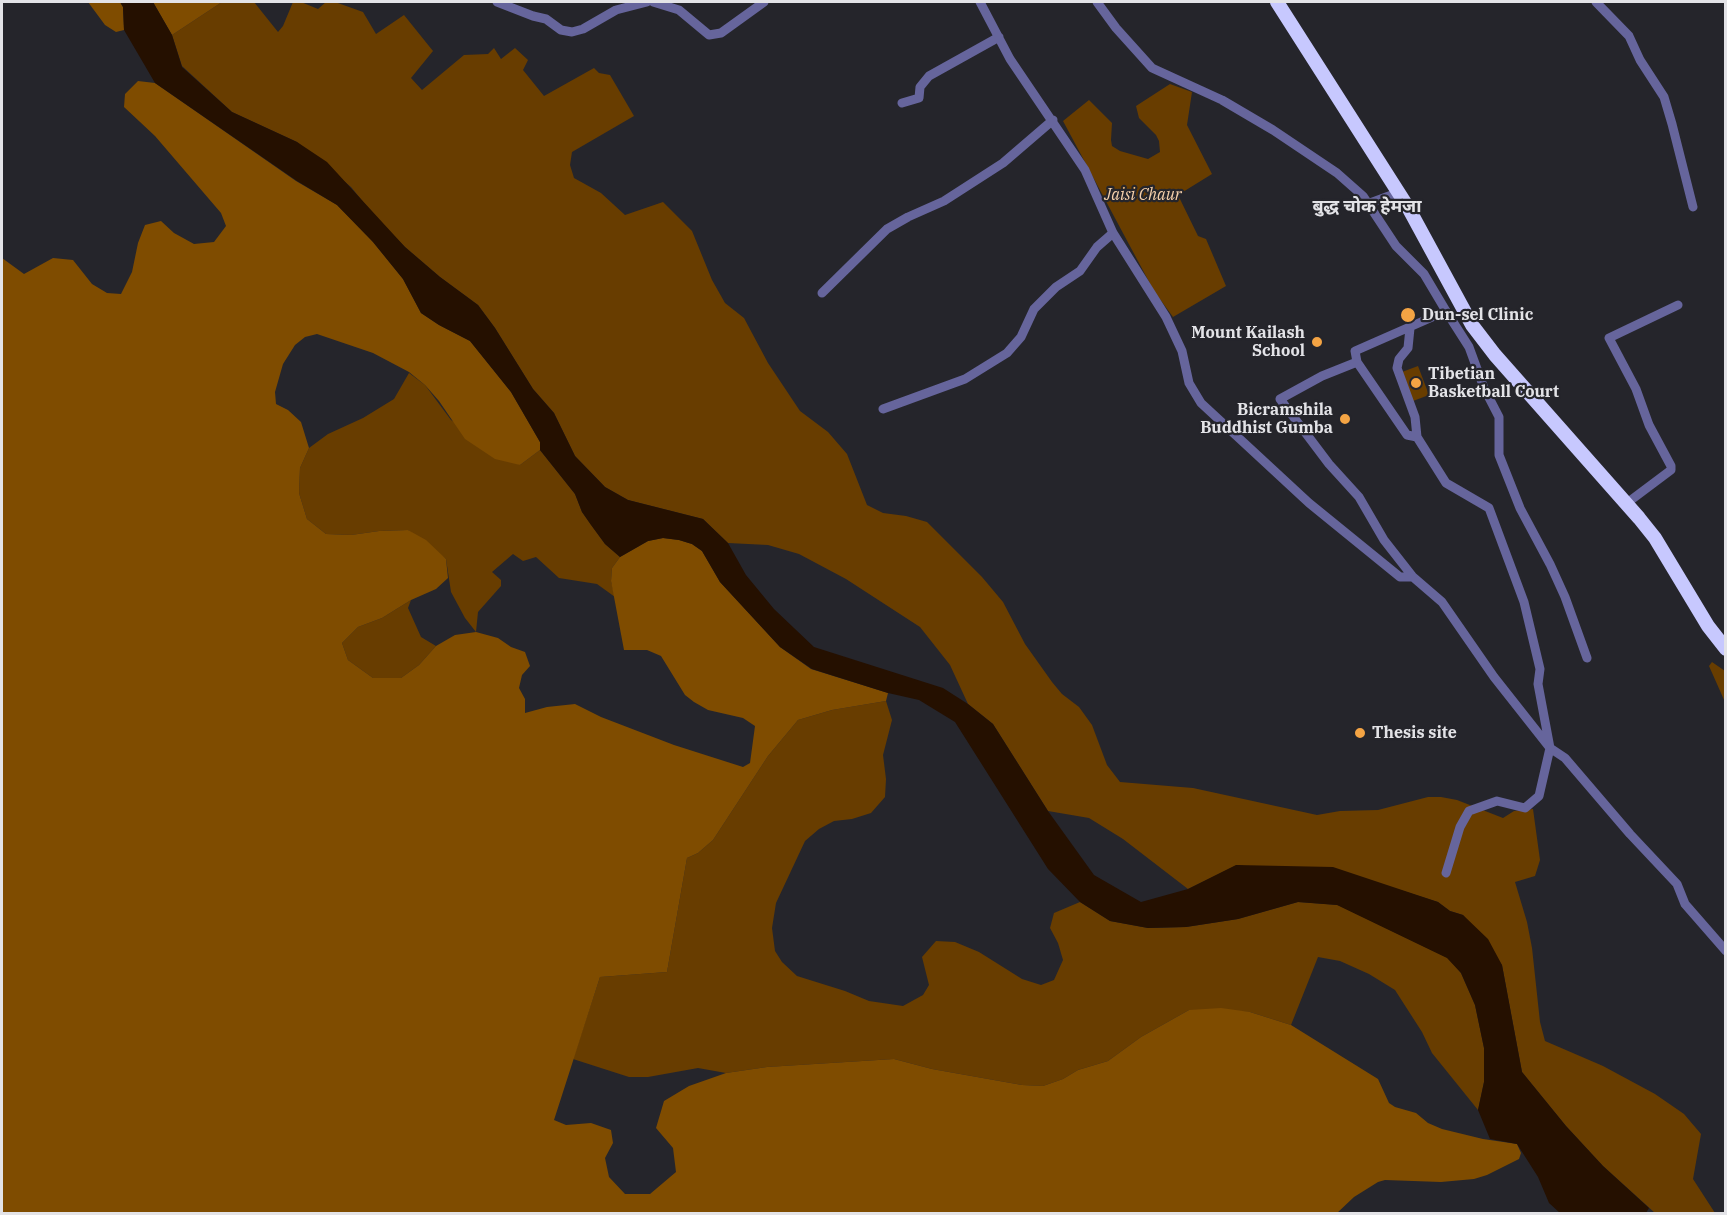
<!DOCTYPE html>
<html>
<head>
<meta charset="utf-8">
<style>
  body { margin:0 }
  #map { position:relative; width:1727px; height:1215px; overflow:hidden; background:#25252b; font-family:"IBM Plex Serif",serif }
  canvas { display:block }
  .frame { position:absolute; inset:0; border:3px solid #e3e3e7; pointer-events:none }
</style>
</head>
<body>
<div id="map">
<canvas width="1727" height="1215"></canvas>
<div class="frame"></div>
</div>
<script>
const ctx = document.querySelector('canvas').getContext('2d');
ctx.lineJoin = 'round';
function fill(path, color) {
  ctx.fillStyle = color;
  ctx.fill(path, 'evenodd');
}
function toPath(rows) {
  const path = new Path2D();
  for (const r of rows) {
    path.moveTo(r[0], r[1]);
    for (let i = 2; i < r.length; i += 2) path.lineTo(r[i], r[i + 1]);
  }
  return path;
}
function stroke(path, color, width, dash) {
  ctx.strokeStyle = color;
  ctx.lineWidth = width;
  ctx.lineCap = dash ? 'butt' : 'round';
  ctx.setLineDash(dash || []);
  ctx.stroke(path);
}
function drawText(font, color, halo, rows, align = 'center') {
  ctx.font = font + ' "IBM Plex Serif","Noto Sans Devanagari",serif';
  ctx.lineWidth = 4.5;
  ctx.setLineDash([]);
  ctx.textBaseline = 'middle';
  ctx.strokeStyle = halo;
  ctx.fillStyle = color;
  for (const [text, x, y, turn = 0] of rows) {
    ctx.save();
    ctx.translate(x, y);
    ctx.rotate((+turn || 0) * Math.PI / 180);
    ctx.textAlign = isNaN(turn) ? turn : align;
    if (halo) ctx.strokeText(text, 0, 0);
    ctx.fillText(text, 0, 0);
    ctx.restore();
  }
}
fill(toPath([
  [222,2,254,2,278,32,283,26,293,2,301,2,318,9,326,2,335,2,363,12,376,34,404,15,433,51,411,78,422,90,464,55,488,54,494,48,501,59,515,48,528,60,523,70,544,96,594,68,599,73,610,75,634,116,572,152,570,165,574,178,601,193,625,215,663,202,692,231,712,280,725,303,744,318,768,363,800,411,828,432,847,454,867,505,883,513,906,516,927,522,982,577,1003,602,1025,644,1052,682,1062,694,1079,707,1092,725,1107,765,1120,782,1193,788,1317,815,1340,811,1378,810,1428,797,1441,797,1457,800,1503,818,1514,811,1533,809,1540,860,1535,876,1515,882,1527,922,1532,948,1540,1022,1545,1041,1603,1066,1655,1094,1684,1114,1701,1134,1693,1179,1715,1213,1655,1213,1603,1166,1566,1126,1522,1072,1502,965,1463,915,1450,911,1438,902,1400,890,1237,865,1188,889,1123,839,1089,818,1048,811,993,724,968,704,950,665,920,627,846,579,799,554,768,545,728,543,703,519,628,500,605,487,575,456,554,413,533,389,495,328,478,305,440,277,405,247,373,214,351,187,297,142,232,112,182,66,172,35],
  [1170,84,1192,92,1187,125,1212,174,1178,195,1198,236,1206,239,1226,286,1173,317,1154,291,1063,121,1089,100,1112,123,1111,140,1112,146,1120,151,1148,159,1160,152,1159,141,1156,135,1139,118,1136,106],
  [1418,366,1429,395,1413,401,1402,372],
  [409,373,425,385,451,420,520,465,540,450,575,494,582,512,605,544,620,557,612,568,611,581,615,597,597,584,559,578,536,557,523,561,513,554,492,572,501,580,501,586,478,612,476,632,465,618,451,592,446,559,408,530,379,531,351,535,326,534,307,519,299,493,300,468,309,448,328,434,363,418,394,399],
  [411,600,408,608,421,637,436,646,419,665,401,678,373,678,348,660,342,643,358,627,382,618],
  [1712,662,1725,671,1725,702,1709,666],
  [886,701,892,720,883,755,886,779,885,797,871,813,852,819,834,821,819,829,805,841,776,903,772,928,775,951,782,962,797,976,845,991,869,1001,903,1006,923,995,929,985,922,957,936,941,955,942,979,952,1022,979,1041,985,1054,980,1063,960,1058,943,1050,928,1054,913,1080,902,1110,921,1148,928,1186,927,1238,919,1298,902,1338,905,1448,958,1461,973,1475,1005,1484,1048,1484,1082,1478,1110,1432,1053,1422,1032,1395,990,1369,974,1340,961,1318,957,1291,1025,1250,1012,1189,1010,1141,1037,1108,1061,1078,1070,1063,1079,1043,1086,1022,1085,932,1069,894,1059,767,1067,726,1073,698,1068,648,1077,629,1077,573,1059,600,977,667,972,687,858,698,853,713,840,768,756,798,720,832,710]
]), '#683d00');
fill(toPath([
  [88,2,120,2,123,7,124,30,116,32,105,25],
  [153,2,222,2,172,35],
  [138,81,155,83,296,181,337,205,373,242,403,279,421,313,439,325,470,341,511,392,540,442,540,450,520,465,495,459,465,439,439,401,425,385,409,372,373,353,317,334,305,337,295,345,283,364,275,392,276,404,288,410,301,422,309,448,300,468,299,493,307,519,326,534,351,535,379,531,408,530,426,540,446,559,448,578,436,589,411,600,382,618,358,627,342,643,348,660,373,678,401,678,419,665,436,646,455,635,476,632,498,638,511,647,525,652,530,666,522,675,519,688,525,699,525,713,547,707,575,704,601,717,674,745,743,767,750,763,755,726,743,718,708,710,694,702,685,695,661,656,647,650,624,650,611,581,612,568,620,557,648,541,663,538,679,540,692,544,702,551,720,582,780,647,811,669,888,693,886,701,832,710,798,720,768,756,713,840,698,853,687,858,667,972,600,977,554,1120,566,1125,591,1123,611,1130,613,1143,605,1158,609,1177,625,1194,650,1194,676,1172,673,1148,656,1128,664,1101,689,1086,726,1073,767,1067,894,1059,932,1069,1022,1085,1043,1086,1063,1079,1078,1070,1108,1061,1141,1037,1189,1010,1221,1008,1250,1012,1291,1025,1378,1079,1389,1103,1395,1107,1416,1113,1428,1123,1442,1129,1483,1139,1517,1144,1521,1153,1519,1159,1487,1175,1474,1179,1441,1182,1385,1180,1378,1182,1354,1197,1336,1214,2,1214,2,258,24,274,53,258,73,260,92,284,107,293,121,294,132,272,138,243,145,225,161,221,174,233,194,244,214,242,226,226,221,213,155,136,124,107,125,94]
]), '#7f4c00');
fill(toPath([
  [120,2,153,2,172,35,182,67,232,112,297,142,327,162,405,247,440,277,478,305,495,328,533,389,554,413,575,456,605,487,628,500,703,519,728,543,746,575,774,609,814,647,943,688,968,704,993,724,1048,811,1094,875,1141,902,1188,889,1236,865,1333,867,1438,902,1450,911,1463,915,1488,939,1502,965,1522,1072,1566,1126,1603,1166,1649,1208,1646,1213,1560,1213,1549,1203,1538,1177,1517,1144,1490,1139,1478,1110,1484,1082,1484,1048,1475,1005,1461,973,1447,958,1337,905,1298,902,1238,919,1186,927,1148,928,1110,921,1080,902,1048,869,955,722,919,700,888,693,812,669,780,647,720,582,702,551,692,544,679,540,663,538,648,541,620,557,605,544,591,525,582,512,575,494,540,450,540,442,511,392,470,341,439,325,421,313,403,279,373,242,337,205,297,181,155,83,124,30,123,7]
]), '#251000');
stroke(toPath([
  [497,2,533,16,546,19,561,30,572,32,583,29,616,10,647,2],
  [653,2,679,10,709,35,721,33,764,2],
  [980,2,1010,59,1085,170,1113,233,1166,317,1182,351,1189,383,1201,403,1309,503,1400,577,1413,577,1442,602,1494,677,1550,748,1565,758,1630,834,1677,884,1685,904,1726,951],
  [1097,2,1116,28,1152,68,1222,100,1273,130,1337,173,1363,196,1396,246,1424,274,1446,311,1355,351,1357,362,1407,435,1417,437,1446,483,1489,508,1524,602,1540,669,1538,684,1550,748,1539,796,1525,808,1497,801,1469,811,1460,827,1446,873],
  [1596,2,1629,36,1640,60,1664,97,1672,124,1693,207],
  [902,103,919,98,920,87,929,76,999,37],
  [1370,203,1397,193],
  [822,293,887,229,908,217,944,201,1003,163,1053,120],
  [1446,311,1469,347,1484,388,1499,417,1499,455,1520,508,1550,564,1565,597,1587,658],
  [1410,328,1408,348,1399,359,1397,368,1415,417,1417,437],
  [1357,362,1322,376,1280,399,1329,464,1359,497,1384,540,1413,577],
  [883,409,965,379,1007,353,1021,337,1034,309,1056,287,1080,271,1097,247,1113,233],
  [1627,503,1671,470,1671,466,1649,425,1636,389,1609,338,1678,305]
]), '#66659c', 9);
stroke(toPath([
  [1277,2,1409,209,1472,325,1495,355,1639,518,1655,538,1708,626,1726,649]
]), '#c7c8fe', 14);
for (const [x, y, r, color] of [
  [1408,315,8,"#f4a444"],
  [1317,342,6,"#f4a444"],
  [1416,383,6,"#f4a444"],
  [1345,419,6,"#f4a444"],
  [1360,733,6,"#f4a444"]
]) {
  const dot = new Path2D();
  dot.arc(x, y, r, 0, 2 * Math.PI);
  ctx.fillStyle = color;
  ctx.fill(dot);
  stroke(dot, '#25252b', 2);
}
drawText('italic 16px', '#f5d0ab', '#25252b', [
  ["Jaisi Chaur",1143,195]
]);
drawText('bold 16px', '#e3e3e7', '#25252b', [
  ["Dun-sel Clinic",1422,315],
  ["Mount Kailash",1305,333,"right"],
  ["School",1305,351,"right"],
  ["Tibetian",1428,374],
  ["Basketball Court",1428,392],
  ["Bicramshila",1333,410,"right"],
  ["Buddhist Gumba",1333,428,"right"],
  ["Thesis site",1372,733]
], 'left');
drawText('bold 18px', '#e3e3e7', '#25252b', [
  ["बुद्ध चोक हेमजा",1367,207]
]);
</script>
</body>
</html>
